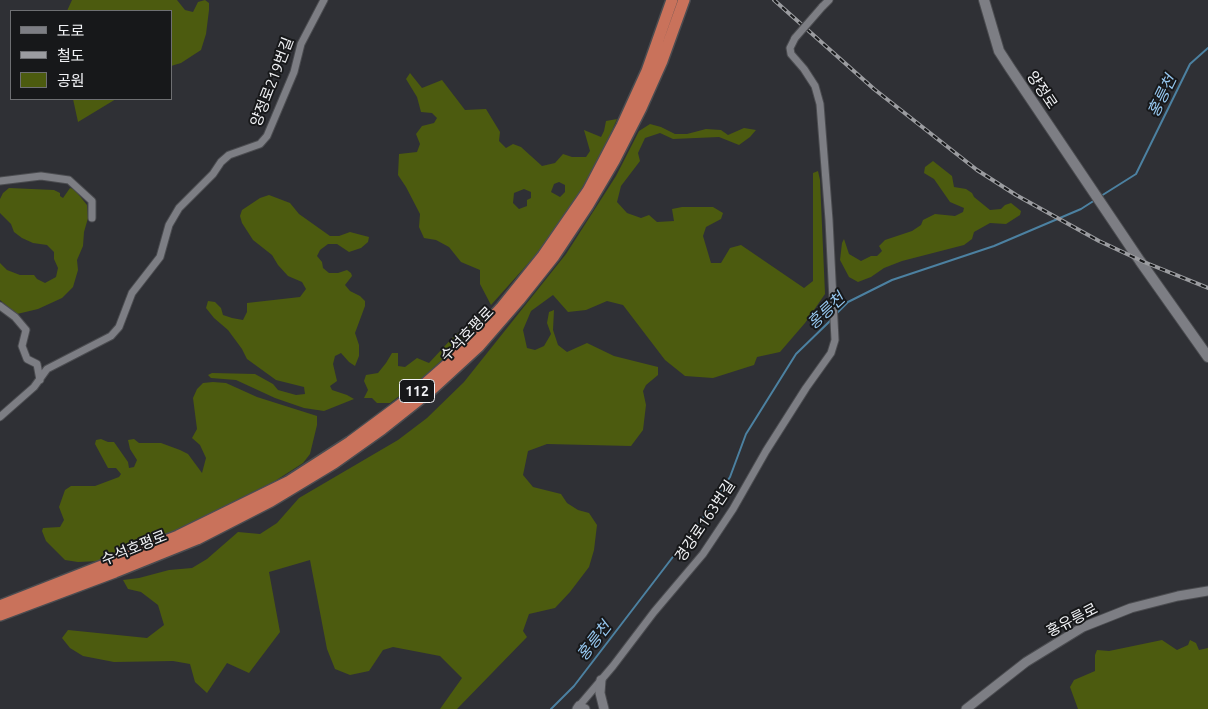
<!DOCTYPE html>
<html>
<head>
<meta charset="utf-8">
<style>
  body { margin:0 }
  #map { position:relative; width:1208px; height:709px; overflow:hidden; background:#2f3035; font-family:Ubuntu,"Noto Sans KR",sans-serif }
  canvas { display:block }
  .legend { position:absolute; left:10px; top:10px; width:162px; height:90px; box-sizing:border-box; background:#17181a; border:1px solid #6e6f72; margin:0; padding:6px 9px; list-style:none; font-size:15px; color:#f1f2f5 }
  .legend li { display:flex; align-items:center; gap:10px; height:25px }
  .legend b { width:25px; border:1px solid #6e6f72 }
</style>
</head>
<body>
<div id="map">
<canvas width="1208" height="709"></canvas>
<ul class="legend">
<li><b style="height:6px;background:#7d7e84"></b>도로</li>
<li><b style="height:6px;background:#9b9ca0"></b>철도</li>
<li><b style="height:14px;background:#4c5b0f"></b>공원</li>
</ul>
</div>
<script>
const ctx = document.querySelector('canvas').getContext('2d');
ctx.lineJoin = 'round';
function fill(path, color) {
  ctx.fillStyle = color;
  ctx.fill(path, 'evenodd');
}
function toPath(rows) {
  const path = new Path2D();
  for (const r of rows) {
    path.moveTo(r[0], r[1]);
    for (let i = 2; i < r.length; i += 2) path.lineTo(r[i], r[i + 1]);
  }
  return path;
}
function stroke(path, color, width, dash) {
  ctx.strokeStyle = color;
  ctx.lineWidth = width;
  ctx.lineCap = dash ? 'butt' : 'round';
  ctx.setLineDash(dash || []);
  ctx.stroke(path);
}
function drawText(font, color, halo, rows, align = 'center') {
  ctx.font = font + ' Ubuntu,"Noto Sans KR",sans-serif';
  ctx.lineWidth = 4;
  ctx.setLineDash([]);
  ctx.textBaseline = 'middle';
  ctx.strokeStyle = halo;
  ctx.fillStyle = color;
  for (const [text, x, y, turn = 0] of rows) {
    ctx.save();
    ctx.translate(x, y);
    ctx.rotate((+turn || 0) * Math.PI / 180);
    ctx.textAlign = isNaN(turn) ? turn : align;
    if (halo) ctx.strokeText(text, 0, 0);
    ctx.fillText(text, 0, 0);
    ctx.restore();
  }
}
fill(toPath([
  [72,0,177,0,185,10,193,12,198,2,205,0,209,3,209,10,206,34,201,50,181,63,171,66,171,11,67,11],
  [410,73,422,88,442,80,465,110,486,109,500,132,499,141,506,148,513,144,521,147,542,166,555,163,563,154,572,157,586,157,590,151,584,130,601,137,604,131,606,121,617,119,602,153,577,197,550,239,491,305,480,284,480,270,461,262,449,247,436,240,424,238,419,227,420,214,406,187,398,175,399,154,417,152,420,144,416,134,422,126,434,123,437,118,432,113,421,112,417,97,406,79],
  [559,182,565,185,565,192,560,197,551,192,554,184],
  [524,189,531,192,531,198,527,200,527,206,519,209,513,203,514,193],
  [73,99,116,99,78,122],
  [650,124,661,127,675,134,687,134,706,129,721,130,728,135,744,128,756,130,750,137,739,145,719,137,673,139,660,133,645,138,638,153,640,161,621,186,617,202,627,213,641,218,649,215,657,222,674,221,672,209,682,207,713,207,723,213,721,219,706,227,703,236,711,263,721,263,730,248,741,245,804,288,813,281,813,173,818,171,820,180,825,294,805,323,780,352,757,357,754,365,713,378,685,376,665,360,623,305,607,301,586,310,568,312,553,295,531,311,523,330,527,348,535,350,544,346,551,334,547,323,549,312,554,310,553,330,558,345,567,352,587,343,614,356,658,367,658,375,646,385,643,391,646,405,643,430,631,446,547,444,528,451,523,475,533,487,561,494,567,503,578,510,589,513,597,525,594,550,589,567,570,592,555,608,529,614,523,631,527,637,457,709,440,709,462,678,440,656,393,647,383,650,369,671,350,675,335,669,327,649,310,560,269,572,280,632,249,673,227,663,207,693,195,682,190,664,173,661,114,662,83,656,70,648,62,638,68,630,147,638,164,625,158,605,141,592,128,589,123,580,139,578,169,570,192,568,207,559,238,532,260,534,277,523,299,498,398,440,427,418,464,382,566,254,616,176,639,131],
  [933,161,952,176,954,187,966,189,972,193,974,197,990,210,1001,209,1005,205,1011,203,1021,211,1020,215,1006,224,990,223,974,232,972,239,964,245,902,261,884,268,871,277,858,282,849,277,840,260,842,243,844,239,849,254,861,261,871,256,877,256,882,251,879,246,885,240,912,231,921,225,923,220,935,214,955,216,963,212,964,208,950,202,934,179,924,173,925,167],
  [9,188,54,190,60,193,60,196,63,198,70,188,74,189,87,205,88,218,84,232,83,246,77,260,78,270,73,287,62,298,38,309,17,314,0,300,0,263,7,270,20,275,34,275,37,279,45,283,56,277,58,268,54,259,54,252,47,245,33,243,22,238,14,232,11,224,0,213,0,199,3,193],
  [269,195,290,203,299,214,330,236,339,236,350,232,369,237,368,242,361,248,349,252,337,244,328,244,320,250,317,256,322,262,323,268,329,273,338,273,347,270,351,273,352,276,345,285,350,291,360,296,365,301,365,306,355,333,359,345,359,356,355,366,349,362,341,353,335,356,333,364,337,381,330,386,332,390,347,395,354,399,324,411,304,408,275,398,236,380,211,378,208,375,212,373,255,374,273,384,278,390,296,395,305,394,304,387,276,380,247,359,242,349,228,330,214,318,206,308,208,301,215,302,221,308,223,315,232,318,243,320,247,312,247,303,300,297,306,289,302,282,288,276,278,265,272,255,253,240,242,223,240,216,242,210,260,198],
  [487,312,446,356,418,382,390,403,377,403,372,398,364,398,368,390,364,381,366,375,378,373,386,363,392,353,398,353,398,366,405,367,417,358,429,363,455,335],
  [213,382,226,383,257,397,317,416,317,425,310,454,303,463,275,481,164,536,99,561,78,562,65,560,46,541,42,531,43,528,60,527,64,520,59,507,65,490,71,486,95,486,119,477,121,474,116,468,108,468,95,444,96,440,101,439,108,442,114,442,128,462,129,468,134,467,137,460,130,449,128,440,134,439,139,443,161,443,180,450,188,454,202,473,206,458,200,445,192,438,197,429,193,398,197,389,203,383],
  [1162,640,1177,650,1188,645,1190,640,1196,643,1199,650,1208,648,1208,709,1078,709,1070,687,1074,680,1095,671,1095,655,1097,650,1109,651]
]), '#4c5b0f');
stroke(toPath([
  [1101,196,1136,174,1190,64,1208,48],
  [836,314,848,302,892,280,994,246,1081,209,1095,200],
  [551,709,574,686,705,515,730,477,746,434,796,354,831,320]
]), '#4c81a1', 2);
const minor = toPath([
  [822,7,829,0],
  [0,181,41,176,69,180,92,201,92,218],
  [0,306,15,317,26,330,22,346,27,359,37,364,40,380],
  [0,417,34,387,47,369,111,336,119,327,132,293,160,257,169,225,179,208,213,174,221,162,229,155,260,144,267,136,294,72,301,44,324,0],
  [579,706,613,666,654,612,703,554,733,509,766,451,806,388,831,353,835,340,829,220,820,104,815,86,804,69,791,54,790,48,795,38]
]);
const tertiary = toPath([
  [601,680,600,693,604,709],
  [577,709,579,706,585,709],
  [966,709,1026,662,1083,627,1131,608,1178,596,1208,591]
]);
const secondary = toPath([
  [984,0,999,51,1010,68,1140,261,1208,357]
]);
const trunk = toPath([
  [0,606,178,536,288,482,350,442,408,399,457,356,502,307,543,256,588,191,622,126,647,71,672,0],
  [0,615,115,572,197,539,271,501,334,463,382,429,430,391,479,346,519,300,554,256,588,205,614,161,641,108,662,61,684,0]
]);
stroke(minor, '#4b4c50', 9);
stroke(tertiary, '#4b4c50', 11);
stroke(secondary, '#4b4c50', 12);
stroke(trunk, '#4b4c50', 14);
stroke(minor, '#7d7e84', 7);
stroke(tertiary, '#7d7e84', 9);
stroke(secondary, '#7d7e84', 10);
stroke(trunk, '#c9725b', 11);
const rail = toPath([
  [774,0,874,89,977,170,1016,195,1099,241,1144,262,1208,288]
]);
stroke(rail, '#9b9ca0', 4);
stroke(rail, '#17181a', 2, [5.5]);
const minorBridge = toPath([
  [795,38,822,7]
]);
stroke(minorBridge, '#4b4c50', 9, []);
stroke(minorBridge, '#7d7e84', 7);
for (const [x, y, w] of [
  [417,391,35]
]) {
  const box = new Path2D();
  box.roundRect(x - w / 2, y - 11.5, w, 23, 4);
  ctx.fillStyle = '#17181a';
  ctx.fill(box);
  stroke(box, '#f1f2f5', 1);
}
drawText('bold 14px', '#f1f2f5', null, [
  ["112",417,391]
]);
drawText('15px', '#f1f2f5', '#17181a', [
  ["양정로219번길",272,82,-69],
  ["양정로",1042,90,56],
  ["수석호평로",467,334,-46],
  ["경강로163번길",705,521,-56],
  ["수석호평로",134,548,-22],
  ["홍유릉로",1072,620,-27]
]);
drawText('italic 16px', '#97c8f0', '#17181a', [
  ["홍릉천",1162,96,-64],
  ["홍릉천",826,311,-43],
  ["홍릉천",594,641,-52]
]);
</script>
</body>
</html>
